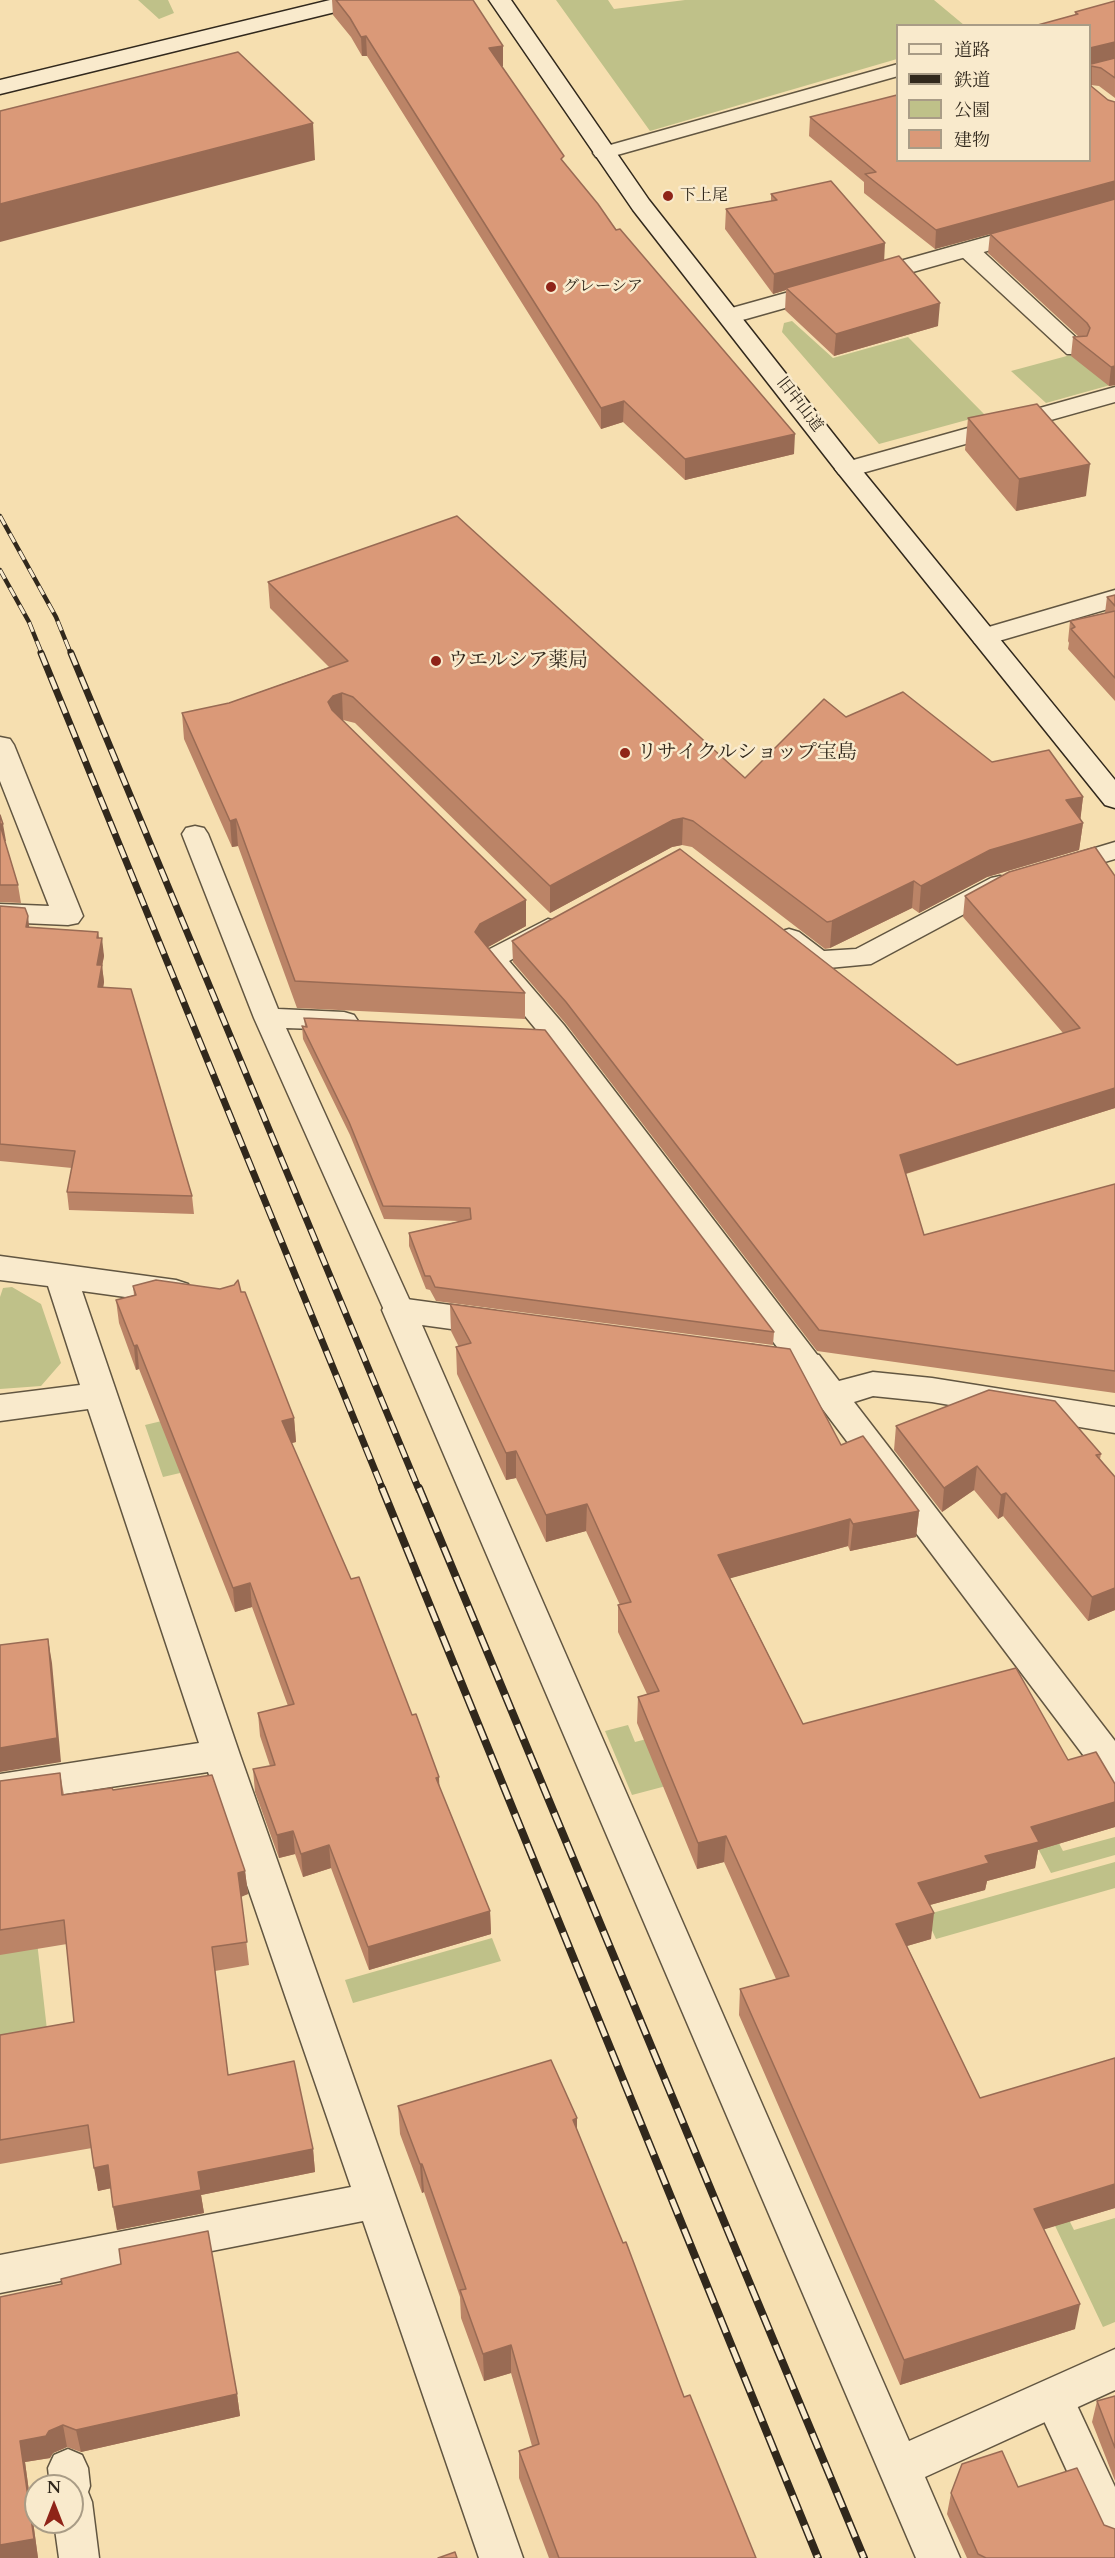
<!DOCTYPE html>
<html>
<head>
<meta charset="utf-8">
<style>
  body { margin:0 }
  #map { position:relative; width:1115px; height:2558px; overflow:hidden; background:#f6dfb0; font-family:Cardo,"Noto Serif JP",serif }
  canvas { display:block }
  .legend { position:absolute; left:896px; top:24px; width:195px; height:138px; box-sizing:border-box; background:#f9eacc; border:2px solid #a99c86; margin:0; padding:8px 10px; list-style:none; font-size:18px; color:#31281c }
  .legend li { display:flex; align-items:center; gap:12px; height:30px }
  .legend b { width:30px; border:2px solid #a99c86 }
  .north { position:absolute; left:24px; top:2474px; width:60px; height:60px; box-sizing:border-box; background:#f9eacc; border:2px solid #a99c86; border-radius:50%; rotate:0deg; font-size:16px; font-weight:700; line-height:24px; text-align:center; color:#31281c }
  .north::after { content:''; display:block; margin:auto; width:21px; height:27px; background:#8f2418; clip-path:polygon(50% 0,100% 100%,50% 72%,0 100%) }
</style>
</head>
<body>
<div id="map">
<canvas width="1115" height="2558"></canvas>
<ul class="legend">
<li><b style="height:8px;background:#f9eacc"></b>道路</li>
<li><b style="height:8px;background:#31281c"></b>鉄道</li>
<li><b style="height:16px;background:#bfc189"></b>公園</li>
<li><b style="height:16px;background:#da9978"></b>建物</li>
</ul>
<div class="north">N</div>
</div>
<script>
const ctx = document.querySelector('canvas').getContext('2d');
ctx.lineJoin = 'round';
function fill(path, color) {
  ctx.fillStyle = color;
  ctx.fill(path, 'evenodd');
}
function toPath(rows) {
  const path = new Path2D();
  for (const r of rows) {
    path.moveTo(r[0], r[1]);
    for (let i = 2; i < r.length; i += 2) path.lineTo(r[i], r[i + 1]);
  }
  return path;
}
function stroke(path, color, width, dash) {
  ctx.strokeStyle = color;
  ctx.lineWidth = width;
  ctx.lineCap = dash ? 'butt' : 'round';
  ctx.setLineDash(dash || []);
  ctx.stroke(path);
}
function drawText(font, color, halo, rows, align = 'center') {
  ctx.font = font + ' Cardo,"Noto Serif JP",serif';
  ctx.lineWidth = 5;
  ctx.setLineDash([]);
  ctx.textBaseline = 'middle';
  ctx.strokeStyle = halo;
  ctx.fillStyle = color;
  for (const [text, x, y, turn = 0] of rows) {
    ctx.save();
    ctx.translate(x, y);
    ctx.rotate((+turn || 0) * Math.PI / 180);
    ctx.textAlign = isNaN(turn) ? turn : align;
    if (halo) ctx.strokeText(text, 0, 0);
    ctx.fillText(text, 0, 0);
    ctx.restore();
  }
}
fill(toPath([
  [138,0,168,0,174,13,159,19],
  [556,0,608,0,614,9,685,0,934,0,964,25,898,26,897,59,650,131],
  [792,321,833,358,908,337,985,415,879,444,782,332,784,323],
  [1078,353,1114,384,1046,403,1011,371],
  [12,1287,41,1304,61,1363,41,1386,0,1389,0,1297,3,1288],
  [166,1420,210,1466,163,1477,145,1425],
  [628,1725,635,1742,666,1734,802,1750,632,1795,605,1731],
  [1035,1797,1063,1851,1115,1837,1115,1855,1051,1873,1014,1803],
  [1115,1862,1115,1888,936,1939,925,1915],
  [34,1915,47,2030,0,2038,0,1920],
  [492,1938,501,1961,353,2003,345,1980],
  [1014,2109,1074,2230,1115,2218,1115,2322,1103,2327,1002,2114]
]), '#bfc189');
const lane = toPath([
  [898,64,898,76,610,157,596,157,593,153,596,149,898,64],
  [968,244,976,245,1083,344,1086,349,1083,354,1067,354,960,255,957,250,960,245,968,244],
  [195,826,204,828,208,834,278,1009,344,1012,354,1015,358,1021,354,1027,344,1030,286,1028,414,1310,410,1318,399,1321,388,1318,384,1310,254,1018,182,834,186,828,195,826],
  [1115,842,1115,859,1061,875,1052,873,1048,867,1052,861,1115,842],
  [1000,876,1009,878,1013,884,1009,890,871,964,818,969,808,966,775,938,779,932,789,929,799,932,824,951,856,949,991,878,1000,876],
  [548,919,558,922,562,928,558,934,509,961,564,1025,818,1356,822,1364,818,1372,807,1375,796,1372,544,1039,478,959,482,953,548,919],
  [1053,2379,1067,2384,1115,2487,1115,2550,1101,2545,1033,2397,1039,2384,1053,2379],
  [68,2449,82,2455,88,2468,90,2486,88,2492,92,2502,99,2558,59,2558,54,2522,72,2522,72,2486,50,2486,48,2468,54,2455,68,2449]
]);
const street = toPath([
  [1115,201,1115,215,739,321,730,323,721,321,718,316,721,311,1115,201],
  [1115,387,1115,402,848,477,839,474,835,469,839,464,1115,387],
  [1115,590,1115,607,985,645,975,643,971,637,975,631,1115,590],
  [0,737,10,739,14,745,83,916,78,923,68,925,0,922,0,904,49,906,0,781,0,737],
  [0,1256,176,1280,188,1284,193,1292,188,1300,176,1304,82,1291,240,1755,523,2558,479,2558,363,2221,0,2293,0,2255,351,2187,208,1772,0,1804,0,1774,199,1743,88,1409,0,1421,0,1395,80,1385,48,1286,0,1280,0,1256],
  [399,1298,495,1311,507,1315,512,1323,507,1331,495,1335,422,1325,909,2441,1115,2349,1115,2390,925,2477,960,2558,916,2558,382,1310,387,1302,399,1298],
  [752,1345,819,1355,839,1381,873,1372,932,1378,1115,1407,1115,1433,932,1402,873,1396,854,1402,1115,1741,1115,1784,1102,1780,797,1375,740,1366,735,1357,740,1348,752,1345]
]);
const secondary = toPath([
  [330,0,367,0,364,5,0,94,0,80,330,0],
  [489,0,511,0,649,200,857,464,1115,780,1115,808,1105,805,839,474,633,210,489,0]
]);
stroke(lane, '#625641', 3);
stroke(street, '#625641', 3);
stroke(secondary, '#31281c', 3);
fill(lane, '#f9eacc');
fill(street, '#f9eacc');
fill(secondary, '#f9eacc');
const railFar2 = toPath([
  [0,516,56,617,71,654],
  [0,570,29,622,42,654]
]);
const railFar1 = toPath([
  [41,653,383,1490],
  [71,653,419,1490]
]);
const rail = toPath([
  [382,1488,818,2558],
  [419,1488,864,2558]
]);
stroke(railFar2, '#31281c', 4.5);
stroke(railFar1, '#31281c', 7);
stroke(rail, '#31281c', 8);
stroke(railFar2, '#f9eacc', 3, [10]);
stroke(railFar1, '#f9eacc', 4.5, [13]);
stroke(rail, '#f9eacc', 5, [16]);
fill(toPath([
  [332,0,473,0,503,66,502,66,564,163,794,454,685,480,623,422,601,429,367,56,362,56,351,37,333,15],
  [1115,1,1115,98,1099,86,1091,85,1115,385,1109,386,1071,356,1073,337,1078,336,988,253,990,234,1016,227,935,249,864,193,864,182,809,136,810,117,897,160,1075,15,1075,12],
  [771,194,884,260,938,326,834,356,785,310,786,290,773,294,725,229,726,209,771,201],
  [968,418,1086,496,1016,511,965,450],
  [268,582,745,778,846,717,992,762,1083,797,1080,820,1083,823,1079,850,987,877,919,913,912,908,830,948,825,949,692,847,682,845,672,847,550,913,355,723,343,720,342,720,526,926,488,947,525,993,525,1019,297,1008,238,846,232,847,184,739,182,713,229,703,329,667,270,608],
  [1115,595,1115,701,1068,649,1069,643,1068,641,1070,621,1105,613,1107,597],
  [0,815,5,841,18,885,21,903,0,902],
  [1095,847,1115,1108,906,1174,924,1235,1115,1184,1115,1393,817,1351,566,1024,513,962,512,941,957,1065,1063,1033,963,917,965,896],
  [0,906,29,927,98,932,99,938,104,956,102,966,104,982,103,988,192,1196,194,1214,69,1210,67,1192,72,1168,0,1161],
  [304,1018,774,1332,773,1345,436,1301,430,1290,426,1289,409,1246,409,1233,460,1221,384,1219,350,1135,303,1039,302,1026,305,1026],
  [133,1286,220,1289,241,1292,294,1418,296,1442,291,1443,440,1788,490,1911,491,1934,369,1970,331,1868,303,1877,295,1854,279,1858,255,1792,253,1769,270,1766,260,1736,258,1713,288,1706,252,1607,235,1612,139,1369,136,1370,119,1323,116,1300,134,1295],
  [450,1304,841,1445,919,1511,916,1537,850,1551,848,1546,730,1578,803,1724,1068,1760,1115,1784,1115,1827,1038,1850,1035,1868,987,1881,985,1890,930,1905,931,1939,907,1946,980,2098,1115,2208,1044,2229,1075,2329,900,2385,739,2015,740,1989,776,1979,724,1862,697,1869,637,1723,638,1697,647,1694,618,1632,618,1605,620,1605,586,1531,546,1542,516,1478,506,1480,457,1374,456,1347,459,1347,451,1331],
  [896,1426,1101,1454,1100,1459,1115,1477,1115,1610,1088,1621,1003,1516,998,1519,974,1490,942,1512,894,1450],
  [60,1773,64,1795,113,1790,245,1871,248,1894,241,1896,249,1965,215,1971,228,2075,313,2149,315,2172,201,2195,204,2213,117,2230,111,2188,98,2191,92,2148,0,2164,0,2035,74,2022,67,1944,0,1955,0,1781],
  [398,2106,577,2131,684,2397,756,2558,549,2558,519,2478,519,2451,532,2446,511,2373,484,2381,461,2318,460,2297,424,2192,422,2193,400,2134],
  [0,2297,237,2394,240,2416,81,2452,67,2447,53,2453,50,2458,25,2462,38,2558,0,2558],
  [1115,2396,1115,2481,1092,2422,1097,2401],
  [1018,2487,1104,2525,1115,2558,967,2558,947,2514,951,2493]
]), '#bb8467');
fill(toPath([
  [366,36,367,56,362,56,361,37],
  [1115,42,1115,60,1089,66,1090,48],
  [503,46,503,66,490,68,489,48],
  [313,123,315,160,0,242,0,204],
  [1115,181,1115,200,935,249,936,230],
  [885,243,884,263,786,288,786,290,773,294,774,274],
  [940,303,938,326,834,356,836,334],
  [1115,366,1115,385,1109,386,1111,367],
  [624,401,623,422,601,429,601,408],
  [795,434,794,454,685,480,685,459],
  [1090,464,1086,496,1016,511,1019,479],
  [342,693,343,720,334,723,328,702,333,696],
  [1083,797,1080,823,1066,800],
  [683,818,682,845,672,847,550,913,550,886,673,820],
  [236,819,238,846,232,847,230,821],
  [1083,823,1079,850,987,877,919,913,921,886,990,850],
  [0,824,3,824,6,841,2,842],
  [914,881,912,908,830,948,832,921],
  [526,900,526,926,481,951,475,932,480,924],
  [28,916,30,934,26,927],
  [98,932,100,949,102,938,104,956,102,966,104,982,100,1005,98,987,97,965,97,938],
  [1115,1088,1115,1108,898,1176,900,1155],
  [137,1345,139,1369,136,1370,134,1346],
  [294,1418,296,1442,284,1445,282,1421],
  [516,1451,516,1478,506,1480,506,1453],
  [977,1466,974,1490,942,1512,944,1488],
  [1006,1493,1003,1516,998,1519,1001,1495],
  [587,1504,586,1531,546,1542,546,1515],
  [919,1511,916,1537,850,1551,853,1524],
  [850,1519,848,1546,717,1582,718,1555],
  [250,1583,252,1607,235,1612,233,1588],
  [1115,1588,1115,1610,1088,1621,1092,1597],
  [48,1639,52,1663,61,1762,0,1772,0,1748],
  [439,1777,440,1801,436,1778],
  [1115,1802,1115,1827,1038,1850,1035,1868,987,1881,985,1890,915,1909,918,1883,985,1856,1031,1827],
  [293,1831,295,1854,279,1858,277,1835],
  [726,1836,724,1862,697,1869,698,1843],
  [329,1845,331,1868,303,1877,301,1854],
  [245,1871,248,1894,241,1897,238,1873],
  [490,1911,491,1934,369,1970,368,1947],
  [934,1913,931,1939,893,1950,896,1924],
  [577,2118,577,2147,573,2120],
  [313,2149,315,2172,201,2195,204,2213,117,2230,113,2207,198,2172],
  [420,2164,422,2164,424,2192,422,2193],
  [108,2165,112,2188,98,2191,94,2168],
  [1115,2184,1115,2208,1029,2234,1034,2209],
  [1080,2304,1075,2329,900,2385,904,2360],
  [511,2345,511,2373,484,2381,483,2354],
  [237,2394,240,2416,81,2452,76,2430],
  [63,2425,67,2447,53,2453,50,2458,25,2462,38,2558,0,2558,0,2545,20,2441,49,2431]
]), '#996b54');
const building = toPath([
  [336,0,473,0,503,46,489,48,564,156,561,159,598,204,616,230,620,229,795,434,685,459,624,401,601,408,366,36,361,37,350,18,336,0],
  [1115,1,1115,42,1090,48,1091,64,1115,58,1115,78,1101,68,1091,66,1091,86,1108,100,1115,102,1115,181,936,230,865,174,876,172,810,117,897,95,897,160,1089,160,1089,26,1034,26,1078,14,1075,12,1115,1],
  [238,52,313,123,0,204,0,111,238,52],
  [831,181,885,243,774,274,726,209,777,200,771,194,831,181],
  [1115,199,1115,366,1111,367,1073,337,1087,336,1090,328,1087,323,990,234,1115,199],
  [899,256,940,303,836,334,786,288,899,256],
  [1037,404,1090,464,1019,479,968,418,1037,404],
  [457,516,745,778,824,699,846,717,903,692,992,762,1049,750,1083,797,1066,800,1083,823,990,850,921,886,914,881,832,921,827,922,693,821,683,818,673,820,550,886,353,697,342,693,333,696,328,702,332,710,526,900,480,924,475,932,525,993,295,981,236,819,230,821,182,713,229,703,348,661,268,582,457,516],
  [1115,595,1115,606,1107,597,1115,595],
  [1115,611,1115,678,1071,629,1075,627,1070,621,1115,611],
  [0,815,3,824,0,824,0,815],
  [0,825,18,885,0,885,0,825],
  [1095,847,1115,876,1115,1088,900,1155,924,1235,1115,1184,1115,1371,819,1330,566,1002,512,941,680,849,957,1065,1080,1028,965,896,1009,872,1095,847],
  [0,906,25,908,28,916,26,927,98,932,97,938,102,938,97,965,102,965,98,987,131,989,192,1196,67,1192,75,1151,0,1144,0,906],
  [304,1018,545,1030,774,1332,435,1287,430,1276,425,1276,409,1233,471,1219,470,1208,383,1206,349,1122,302,1026,307,1027,304,1018],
  [156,1280,220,1289,234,1285,238,1280,241,1292,245,1292,294,1418,282,1421,351,1579,359,1577,412,1715,416,1714,439,1777,436,1778,490,1911,368,1947,329,1845,301,1854,293,1831,277,1835,253,1769,275,1765,258,1713,294,1704,250,1583,233,1588,137,1345,134,1346,116,1300,136,1295,133,1286,156,1280],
  [450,1304,790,1349,841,1445,863,1436,919,1511,853,1524,850,1519,718,1555,803,1724,1016,1668,1068,1760,1096,1752,1115,1784,1115,1802,1031,1827,1039,1842,985,1856,989,1863,918,1883,934,1913,896,1924,980,2098,1115,2058,1115,2184,1034,2209,1080,2304,904,2360,740,1989,789,1976,726,1836,698,1843,638,1697,659,1691,618,1605,631,1602,587,1504,546,1515,516,1451,506,1453,456,1347,471,1343,450,1304],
  [989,1390,1055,1401,1101,1454,1096,1455,1115,1477,1115,1588,1092,1597,1006,1493,1001,1495,977,1466,944,1488,896,1426,989,1390],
  [48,1639,57,1738,0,1748,0,1645,48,1639],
  [60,1773,62,1795,112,1788,113,1790,212,1775,245,1871,238,1873,247,1942,212,1947,228,2075,294,2061,313,2149,198,2172,201,2190,113,2207,108,2165,94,2168,88,2125,0,2140,0,2035,74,2022,64,1920,0,1930,0,1781,60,1773],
  [551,2060,577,2118,573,2120,623,2243,626,2242,684,2397,690,2395,756,2558,559,2558,519,2451,539,2444,511,2345,483,2354,460,2290,466,2289,422,2164,420,2164,398,2106,551,2060],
  [208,2231,237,2394,76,2430,63,2425,49,2431,46,2436,20,2441,34,2539,0,2545,0,2297,62,2284,61,2279,121,2264,119,2249,208,2231],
  [1115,2396,1115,2448,1097,2401,1115,2396],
  [1002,2451,1018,2487,1077,2468,1104,2525,1115,2529,1115,2558,986,2558,978,2554,951,2493,962,2464,1002,2451],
  [455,2552,457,2558,438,2558,455,2552]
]);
fill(building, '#da9978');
stroke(building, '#996b54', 1.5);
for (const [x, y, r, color] of [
  [668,196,6,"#8f2418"],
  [551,287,6,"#8f2418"],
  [436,661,6,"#8f2418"],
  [625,753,6,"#8f2418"]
]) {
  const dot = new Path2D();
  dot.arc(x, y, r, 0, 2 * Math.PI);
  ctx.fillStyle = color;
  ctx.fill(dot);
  stroke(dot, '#f9eacc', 2);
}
drawText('16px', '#31281c', '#f9eacc', [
  ["下上尾",680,196],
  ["グレーシア",563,287]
], 'left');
drawText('16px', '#31281c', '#f9eacc', [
  ["旧中山道",799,405,52]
]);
drawText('20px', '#31281c', '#f9eacc', [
  ["ウエルシア薬局",448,661],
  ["リサイクルショップ宝島",637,753]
], 'left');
</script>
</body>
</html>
